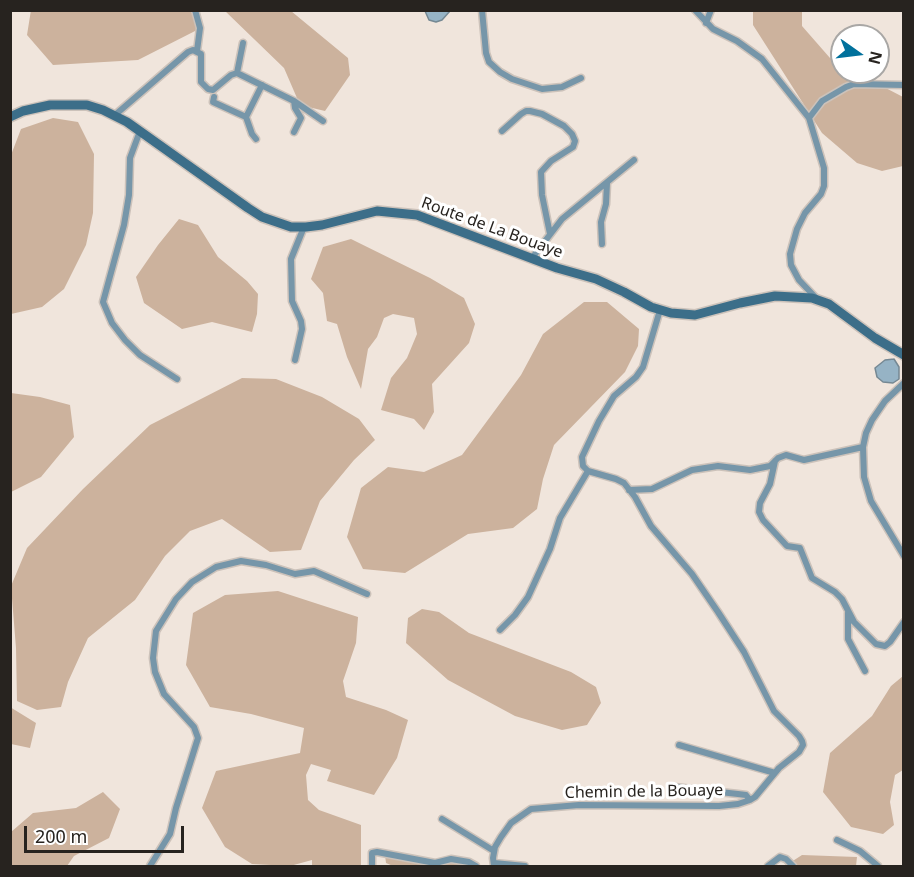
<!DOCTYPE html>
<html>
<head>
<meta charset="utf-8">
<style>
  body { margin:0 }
  #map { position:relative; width:914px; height:877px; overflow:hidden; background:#f0e5dc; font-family:"Noto Sans",sans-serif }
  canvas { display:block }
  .frame { position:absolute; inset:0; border:12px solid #27231f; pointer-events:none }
  .north { position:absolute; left:830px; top:24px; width:60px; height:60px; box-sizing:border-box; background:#fff; border:2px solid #a9a7a5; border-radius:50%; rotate:104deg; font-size:16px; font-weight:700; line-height:24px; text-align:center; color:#27231f }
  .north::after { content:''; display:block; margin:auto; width:21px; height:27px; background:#01719c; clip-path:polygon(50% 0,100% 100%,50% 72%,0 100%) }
  .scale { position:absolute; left:24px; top:826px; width:160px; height:27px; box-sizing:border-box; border:3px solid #27231f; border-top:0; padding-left:8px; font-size:18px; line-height:21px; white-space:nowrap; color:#27231f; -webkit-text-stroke:4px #fff; paint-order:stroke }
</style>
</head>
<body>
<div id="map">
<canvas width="914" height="877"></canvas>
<div class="frame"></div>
<div class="north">N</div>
<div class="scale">200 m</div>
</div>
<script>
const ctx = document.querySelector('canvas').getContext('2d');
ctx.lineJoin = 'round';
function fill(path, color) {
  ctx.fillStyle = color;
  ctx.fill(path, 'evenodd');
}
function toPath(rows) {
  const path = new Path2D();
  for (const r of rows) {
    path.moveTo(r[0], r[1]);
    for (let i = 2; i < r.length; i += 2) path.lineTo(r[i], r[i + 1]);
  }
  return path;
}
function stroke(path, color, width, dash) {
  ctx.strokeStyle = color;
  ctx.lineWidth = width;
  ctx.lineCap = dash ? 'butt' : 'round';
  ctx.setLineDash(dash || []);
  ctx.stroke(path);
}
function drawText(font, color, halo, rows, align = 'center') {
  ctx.font = font + ' "Noto Sans",sans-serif';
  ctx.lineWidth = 6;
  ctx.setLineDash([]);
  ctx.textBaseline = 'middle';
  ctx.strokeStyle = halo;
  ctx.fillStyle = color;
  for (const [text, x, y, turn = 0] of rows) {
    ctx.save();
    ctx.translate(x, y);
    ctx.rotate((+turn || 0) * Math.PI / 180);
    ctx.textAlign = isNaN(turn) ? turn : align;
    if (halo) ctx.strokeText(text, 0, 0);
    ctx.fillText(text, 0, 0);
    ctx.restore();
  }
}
fill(toPath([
  [31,10,193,11,199,29,138,60,53,65,27,35],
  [225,11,291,11,348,58,350,75,325,111,300,105,284,68],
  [753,11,802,11,802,26,830,58,842,65,842,72,855,72,903,97,903,166,882,171,857,163,822,133,753,25],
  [53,118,78,122,94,154,93,213,86,245,64,289,42,307,11,314,11,155,21,129],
  [179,219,198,225,218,257,247,281,258,294,257,314,252,332,212,322,182,329,144,303,136,277,158,245],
  [351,239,430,278,464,298,475,324,469,343,432,384,434,412,424,430,414,419,381,410,391,378,407,358,417,334,414,318,393,314,384,318,377,337,368,349,361,389,347,357,337,324,327,321,323,293,311,279,323,247],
  [584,302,607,302,639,329,638,346,625,372,554,445,543,479,537,509,513,528,468,534,405,573,363,569,347,537,361,488,388,467,424,472,462,455,521,375,543,334],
  [242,378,276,379,322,397,359,419,375,440,354,460,320,501,301,550,270,552,222,519,190,531,165,556,135,600,88,638,68,682,61,707,37,710,17,701,16,648,11,586,27,548,83,489,150,425],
  [11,393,40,397,70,405,74,437,41,477,11,492],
  [278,591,358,617,356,643,343,681,346,697,386,710,408,720,397,758,374,795,327,781,331,770,311,764,306,775,308,800,319,810,361,825,361,866,312,866,312,860,290,866,252,864,225,847,202,808,216,771,300,753,304,728,251,714,210,707,186,665,193,613,225,595],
  [422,609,439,612,469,633,571,672,596,687,601,703,587,725,562,730,515,716,448,680,406,643,408,618],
  [903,676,903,770,895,775,890,802,894,825,883,834,851,827,823,792,830,753,872,716,891,686],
  [10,707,36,723,30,748,11,744],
  [103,792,120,809,109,838,74,856,67,866,11,866,11,832,33,813,76,808],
  [385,855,421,863,451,861,462,863,462,866,393,866,386,863],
  [802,855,857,857,856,866,785,866]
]), '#ccb29d');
const water = toPath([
  [425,11,425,10,450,11,442,20,436,22,429,20,425,11],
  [894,359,899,367,899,379,893,383,883,382,877,377,875,368,885,360,894,359]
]);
fill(water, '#96b3c5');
stroke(water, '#758893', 1.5);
const street = toPath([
  [195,10,200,28,197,51],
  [482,10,486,53,489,62,500,72,512,79,542,89,562,87,581,78],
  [695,10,713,29,737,41,762,59,809,118,824,168,824,186,821,194,805,213,797,229,790,254,791,265,799,280,817,299],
  [706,23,711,10],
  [237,73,243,43],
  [214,97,213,102,246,117,262,85],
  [294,101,295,108,301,118,294,132],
  [115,115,188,52,193,50,201,54,201,82,208,89,213,90,231,75,237,73,294,101,323,121],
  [246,117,252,134,256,139],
  [809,118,822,101,846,87,854,84,904,85],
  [140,131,130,158,129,195,124,225,103,302,112,323,125,340,140,355,177,379],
  [502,131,521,114,526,111,530,111,542,114,564,126,572,134,575,141,573,147,551,161,541,172,542,195,550,234],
  [602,244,601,222,606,204,607,183],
  [532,258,562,219,634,160],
  [295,360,302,329,301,321,292,301,291,259,304,227],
  [904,383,885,401,872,420,866,433,863,447,864,477,871,501,904,556],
  [775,461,770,484,760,503,759,512,763,520,787,546,800,548,812,578,835,592,842,599,854,622,876,644,885,646,890,642,904,622],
  [629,490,652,489,692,470,718,466,750,470,770,466,778,458,786,455,804,460,863,447],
  [848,613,848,639,865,671],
  [500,630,515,615,528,597,550,549,560,518,588,471],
  [679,745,775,773],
  [674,787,738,794,746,795,750,800],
  [442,819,494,851],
  [837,840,860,851,878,866],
  [494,863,525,866],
  [150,866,170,834,176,808,198,738,194,727,164,694,155,672,153,658,156,631,176,599,192,582,216,567,241,561,266,565,295,574,314,571,367,594],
  [372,866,372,853,377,852,435,863,451,859,469,862,476,866],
  [494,866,493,858,495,847,501,837,511,823,531,809,579,805,719,806,738,804,750,800,755,797,779,768,799,752,803,745,802,741,799,736,774,711,744,652,718,612,692,574,651,526,635,497,624,483,616,479,588,471,583,466,582,457,599,421,614,396,636,377,643,367,660,310],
  [768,866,780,857,786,859,793,866]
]);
const secondary = toPath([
  [10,117,23,111,50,105,87,105,103,110,127,122,248,208,262,217,291,227,306,227,322,225,377,211,417,215,557,268,596,279,624,292,651,307,671,313,695,315,740,303,775,296,812,298,829,304,875,338,904,355]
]);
stroke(street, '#ccc2ba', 9);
stroke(secondary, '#ccc2ba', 12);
stroke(street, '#7696a9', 6);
stroke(secondary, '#3c6e89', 9);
drawText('16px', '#27231f', '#fff', [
  ["Route de La Bouaye",492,228,20],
  ["Chemin de la Bouaye",644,792,-1]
]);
</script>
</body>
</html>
